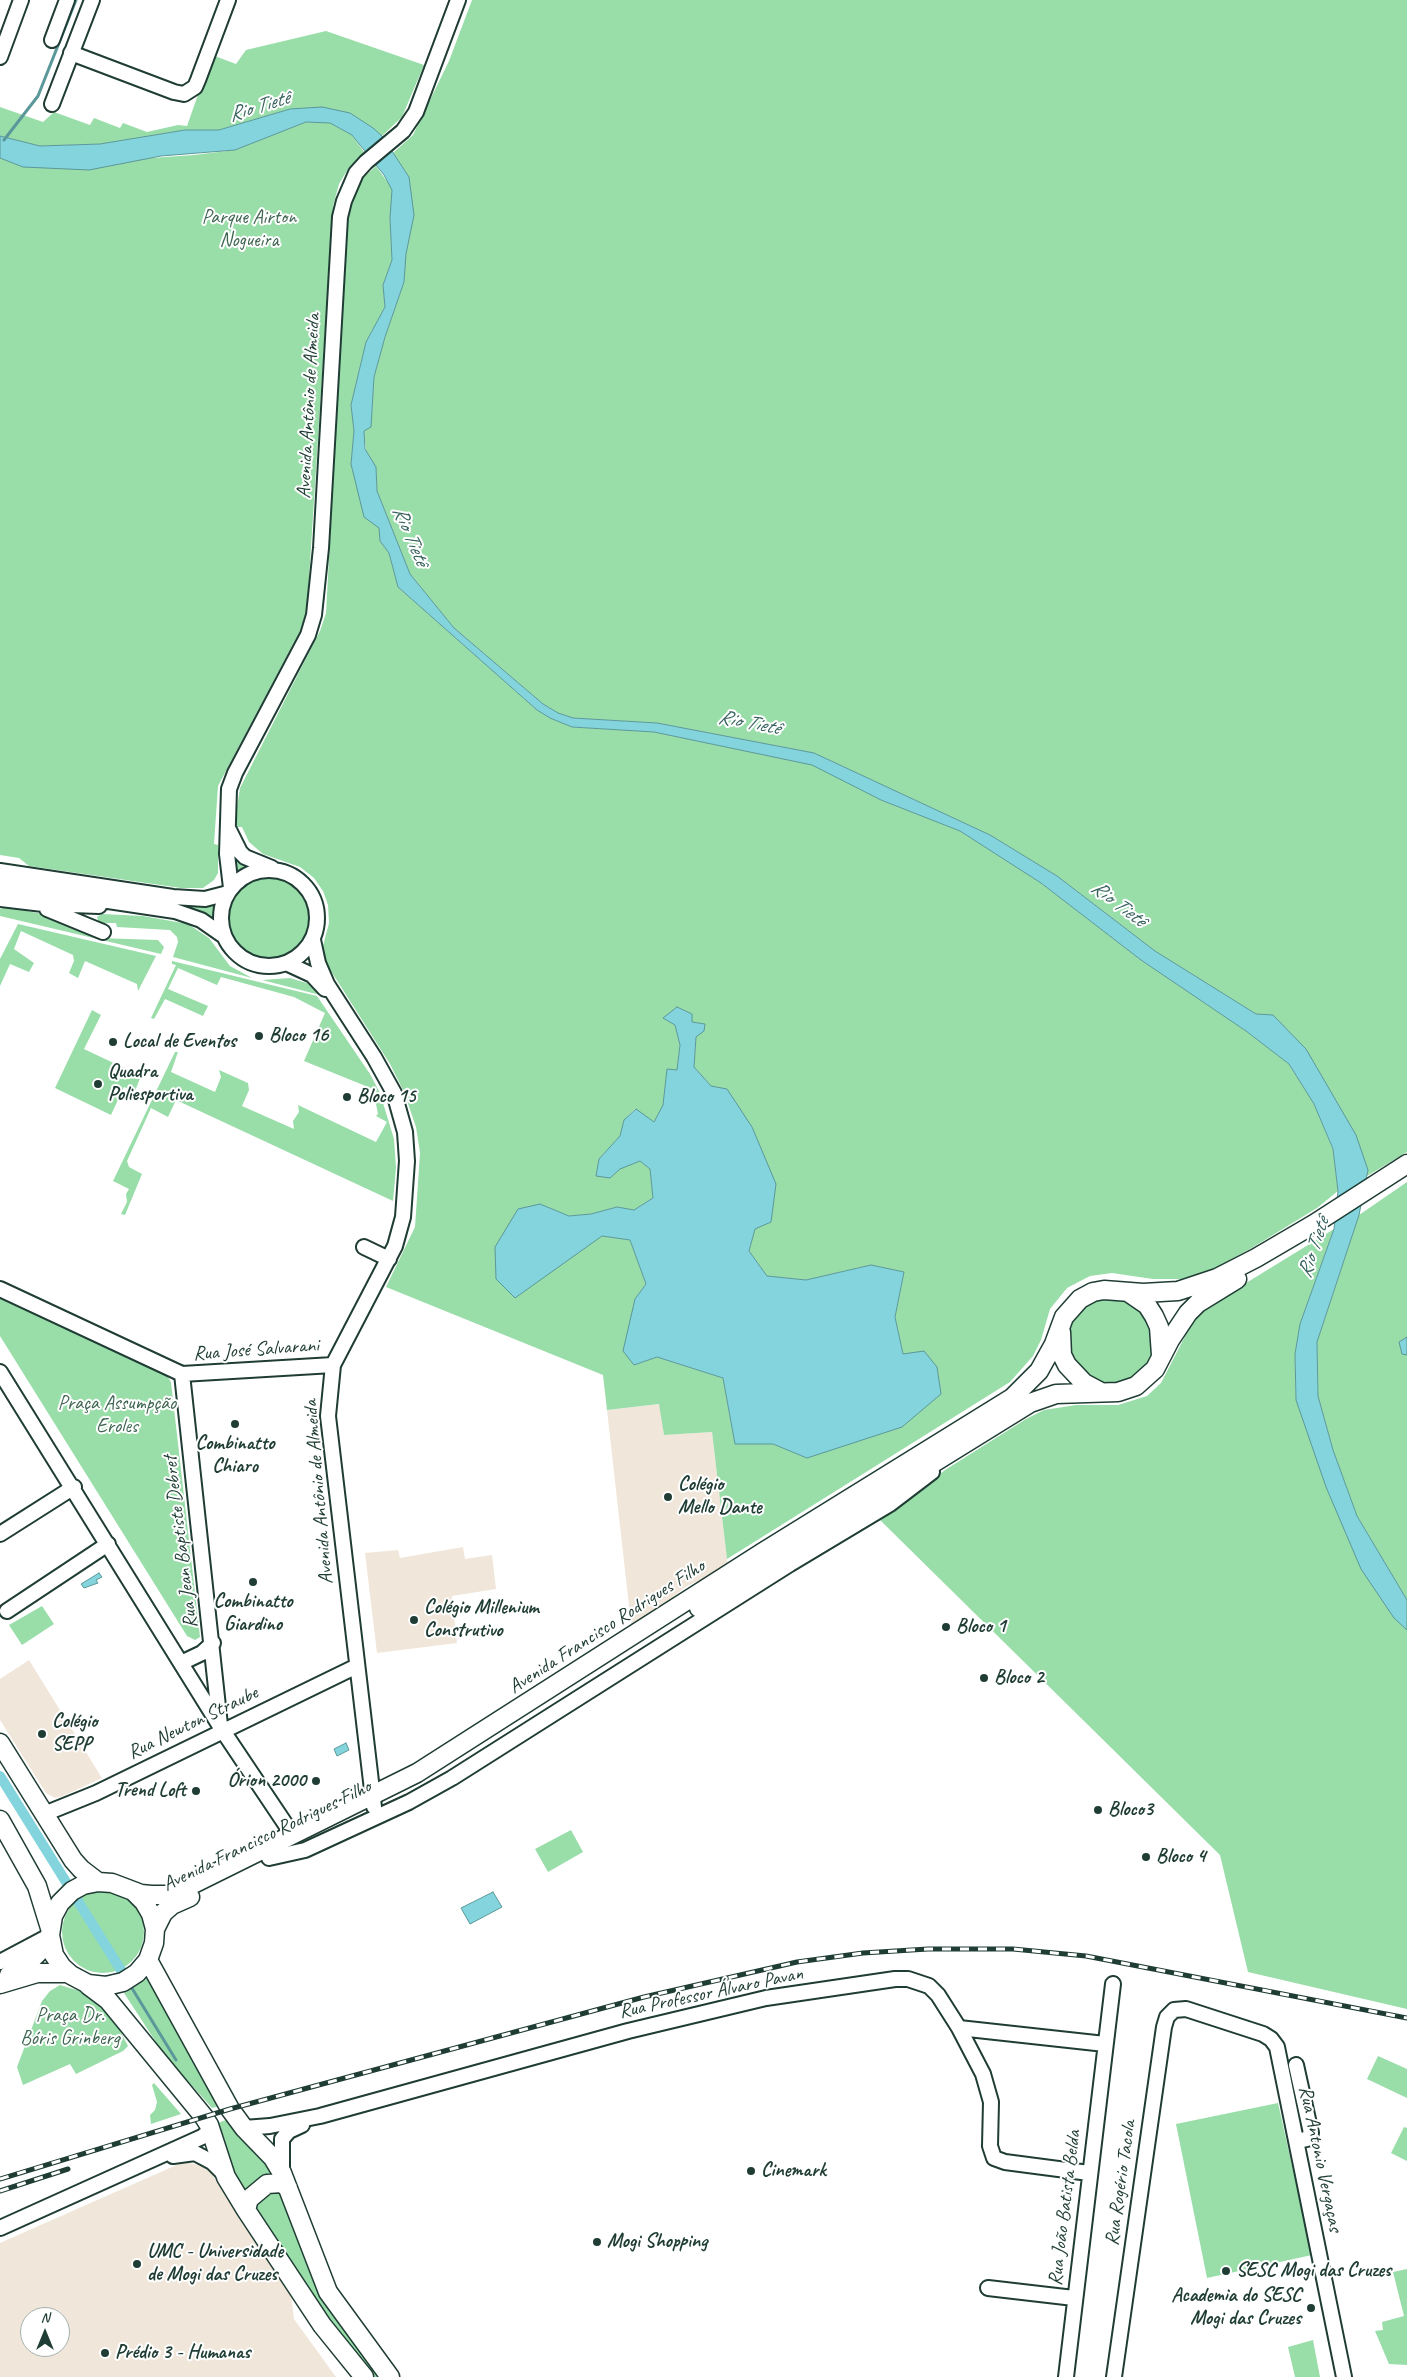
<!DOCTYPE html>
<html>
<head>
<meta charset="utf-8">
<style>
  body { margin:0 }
  #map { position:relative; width:1407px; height:2377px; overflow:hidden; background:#fff; font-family:Caveat,sans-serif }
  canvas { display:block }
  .north { position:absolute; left:20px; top:2307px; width:50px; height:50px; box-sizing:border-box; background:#fff; border:1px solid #a5b1ae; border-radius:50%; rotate:0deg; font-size:14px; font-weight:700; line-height:20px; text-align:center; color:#1f3d34 }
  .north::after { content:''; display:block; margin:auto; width:18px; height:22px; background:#1f3d34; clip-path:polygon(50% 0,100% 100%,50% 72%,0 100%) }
</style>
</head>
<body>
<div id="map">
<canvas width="1407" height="2377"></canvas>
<div class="north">N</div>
</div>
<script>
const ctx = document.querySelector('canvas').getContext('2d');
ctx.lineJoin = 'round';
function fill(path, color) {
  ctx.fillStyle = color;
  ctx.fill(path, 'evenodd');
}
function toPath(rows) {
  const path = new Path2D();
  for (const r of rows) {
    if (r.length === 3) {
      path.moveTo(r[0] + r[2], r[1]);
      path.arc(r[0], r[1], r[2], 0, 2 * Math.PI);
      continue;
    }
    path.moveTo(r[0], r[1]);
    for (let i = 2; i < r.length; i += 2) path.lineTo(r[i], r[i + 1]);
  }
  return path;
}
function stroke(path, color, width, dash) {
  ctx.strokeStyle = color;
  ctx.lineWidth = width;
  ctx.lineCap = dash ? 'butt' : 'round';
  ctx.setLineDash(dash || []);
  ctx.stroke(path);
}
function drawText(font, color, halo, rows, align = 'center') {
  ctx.font = font + ' Caveat,sans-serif';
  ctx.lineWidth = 4;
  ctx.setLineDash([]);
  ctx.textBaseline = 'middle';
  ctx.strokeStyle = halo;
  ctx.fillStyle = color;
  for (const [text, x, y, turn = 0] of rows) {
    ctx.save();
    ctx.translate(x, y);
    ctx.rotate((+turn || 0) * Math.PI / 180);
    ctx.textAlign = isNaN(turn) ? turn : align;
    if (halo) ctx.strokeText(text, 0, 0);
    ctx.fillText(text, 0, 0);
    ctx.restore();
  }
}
fill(toPath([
  [660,1404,664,1435,712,1432,728,1567,687,1586,674,1596,670,1604,633,1628,631,1624,607,1410],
  [463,1547,465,1559,492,1555,496,1589,452,1596,457,1643,377,1653,365,1553,398,1550,400,1558],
  [29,1660,102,1778,63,1796,55,1798,46,1793,0,1720,0,1679],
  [181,2163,190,2163,207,2167,290,2286,294,2319,336,2377,0,2377,0,2243],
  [30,2317,60,2317,60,2347,30,2347]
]), '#f0e6d9');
fill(toPath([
  [472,0,1407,0,1407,1152,1367,1176,1368,1170,1273,1015,1256,1014,1155,951,1057,876,990,835,814,753,657,723,573,718,558,713,543,704,454,628,410,574,377,491,376,468,366,451,364,431,371,426,374,377,385,337,404,282,409,177,393,153,413,135,449,61],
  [326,31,424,65,402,117,382,136,350,113,290,109,219,130,185,130,100,144,40,146,0,136,0,107,43,122,54,112,90,125,94,118,120,128,123,123,147,132,178,125,187,126,212,55,236,64,246,50],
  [306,122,330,123,352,135,364,152,348,169,339,184,333,206,307,609,300,631,218,786,214,844,218,845,218,873,214,880,203,888,181,888,29,866,19,858,0,855,0,158,23,167,194,155,235,150],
  [376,166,393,190,390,218,392,260,383,285,385,307,366,342,351,405,354,431,351,464,359,488,379,528,380,541,389,553,398,587,537,710,550,718,572,727,654,732,813,765,881,800,960,831,1041,883,1141,960,1246,1031,1289,1064,1314,1104,1333,1150,1338,1191,1317,1208,1250,1249,1207,1272,1182,1279,1153,1279,1112,1273,1090,1276,1067,1288,1050,1309,1041,1340,1033,1356,1010,1382,727,1559,712,1432,664,1435,659,1404,607,1410,603,1375,386,1287,415,1227,420,1153,416,1127,404,1092,390,1064,324,960,322,950,329,923,328,905,323,891,314,878,300,867,263,854,249,842,242,827,237,827,237,807,240,788,320,631,326,613,347,226,350,207,355,192,362,179],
  [677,1007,692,1014,692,1022,705,1024,696,1037,694,1067,711,1086,752,1127,759,1148,755,1229,749,1251,767,1276,806,1280,871,1265,904,1272,895,1317,903,1354,807,1458,773,1444,735,1444,723,1378,657,1357,634,1365,635,1299,646,1284,630,1240,602,1236,540,1204,569,1216,591,1214,617,1207,634,1210,653,1198,650,1169,640,1161,596,1176,599,1159,620,1136,624,1120,635,1109,654,1122,663,1105,667,1069,677,1070,680,1044,675,1025,664,1018],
  [235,855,251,868,235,876,236,865],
  [268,919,44],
  [0,875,219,901,216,926,0,880],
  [7,907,42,914,98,938,158,940,164,947,161,954,0,916,0,909],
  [102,914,143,916,188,924,209,938,230,966,252,978,173,957,178,942,177,937,170,930,117,927,116,923,101,923,98,921,97,917],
  [18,924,156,956,138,991,137,984,85,961,78,978,69,973,74,961,73,955,21,931,14,949,34,963,29,972,10,964,0,986,0,959],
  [172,961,317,996,370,1074,380,1093,394,1139,396,1168,393,1201,176,1100,168,1117,151,1108,127,1161,129,1167,142,1174,125,1215,121,1214,127,1202,126,1194,129,1189,113,1181,175,1052,178,1052,171,1072,215,1092,221,1077,219,1070,248,1083,249,1090,242,1106,294,1129,293,1121,299,1112,298,1105,376,1142,387,1122,376,1116,378,1114,373,1089,304,1061,325,1013,294,997,221,977,217,985,178,968,168,989,208,1006,203,1016,165,999,154,1019,151,1018,176,965,172,964],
  [290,978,310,984,320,995,262,980],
  [92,1010,101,1015,84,1049,141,1076,135,1091,124,1087,111,1115,55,1088],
  [1407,1182,1407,1600,1357,1516,1333,1450,1318,1396,1317,1342,1359,1215],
  [1334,1229,1301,1321,1295,1354,1296,1400,1407,1630,1407,2009,1248,1972,1220,1855,880,1520,945,1470,1026,1419,1044,1410,1076,1405,1118,1405,1147,1396,1161,1383,1194,1319,1207,1307],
  [0,1297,166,1374,171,1382,200,1637,195,1640,187,1636,0,1336],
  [1111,1341,43],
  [42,1606,54,1624,22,1645,9,1625],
  [571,1830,583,1852,548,1872,535,1849],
  [103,1932,41],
  [148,1978,220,2106,212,2108,163,2053,124,1993],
  [60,1985,83,1992,101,2006,117,2025,128,2046,123,2051,76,2074,70,2064,23,2085,17,2067,42,2001,50,1991],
  [1378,2056,1407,2069,1407,2098,1367,2079],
  [154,2083,181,2114,151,2124,150,2115,155,2110,157,2102,152,2085],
  [1278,2103,1312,2255,1207,2278,1176,2124],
  [229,2119,277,2175,257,2180,243,2196,236,2184,215,2124],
  [1404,2127,1407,2128,1407,2161,1391,2153],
  [277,2190,285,2194,383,2377,370,2377,322,2314,255,2211,261,2199],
  [1407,2269,1407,2365,1389,2364,1375,2331,1383,2330,1382,2322,1404,2316,1393,2272],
  [1313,2340,1320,2377,1295,2377,1288,2347]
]), '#99dda9');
const water = toPath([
  [322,107,350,113,373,128,382,136,409,177,414,215,406,254,404,282,385,337,374,377,371,427,364,431,365,449,376,467,377,491,410,574,454,628,543,704,558,713,573,718,657,723,814,753,990,835,1057,876,1155,951,1256,1014,1273,1015,1306,1049,1356,1135,1368,1170,1359,1215,1317,1342,1318,1396,1333,1450,1357,1516,1407,1600,1407,1630,1394,1618,1361,1569,1326,1487,1296,1400,1295,1354,1300,1324,1334,1229,1338,1191,1333,1149,1314,1104,1289,1064,1246,1031,1141,960,1041,883,960,831,881,800,812,765,654,732,572,727,550,718,537,710,398,587,389,553,380,541,379,528,364,517,351,464,354,431,351,405,366,342,385,307,383,285,392,260,390,218,392,190,384,175,352,135,330,123,306,122,235,150,161,156,89,170,23,167,0,158,0,136,40,146,100,144,185,130,219,130,290,109,322,107],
  [677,1007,692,1014,692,1022,705,1024,704,1031,696,1037,694,1067,711,1086,727,1089,752,1127,776,1184,771,1222,755,1229,749,1251,767,1276,806,1280,871,1265,904,1272,895,1317,903,1354,924,1351,937,1367,941,1394,902,1427,807,1458,773,1444,735,1444,723,1378,657,1357,634,1365,623,1351,635,1299,646,1284,630,1240,602,1236,515,1298,496,1279,495,1247,518,1209,540,1204,569,1216,591,1214,617,1207,634,1210,653,1198,650,1169,640,1161,620,1169,610,1178,596,1176,599,1159,620,1136,624,1120,636,1109,654,1122,663,1105,667,1069,677,1070,680,1045,675,1025,663,1018,677,1007],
  [1407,1337,1407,1355,1402,1354,1399,1342,1407,1337],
  [99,1573,102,1577,96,1580,98,1583,84,1588,81,1584,99,1573],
  [346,1743,349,1750,337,1756,334,1749,346,1743],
  [493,1892,502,1907,470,1924,461,1908,493,1892]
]);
fill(water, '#83d4dd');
stroke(water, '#5b9899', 1);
stroke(toPath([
  [4,140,38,96,76,0],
  [130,1985,176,2060]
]), '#5b9899', 3);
stroke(toPath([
  [0,1776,124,1975]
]), '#83d4dd', 10);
const minor = toPath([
  [52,40,67,0],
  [71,53,174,92,184,94,195,87,198,80,228,0],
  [0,57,21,0],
  [52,104,92,0],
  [229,830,240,852,245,857,272,868],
  [269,918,48],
  [0,871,173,897,205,899,228,893],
  [0,885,175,911,201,920,224,936],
  [231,888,227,854,229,789,235,773,308,635,314,615,321,548,340,217,344,201,356,173,366,162,403,131,416,112,458,0],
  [0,899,43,904,99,906],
  [47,909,103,932],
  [313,940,318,963,327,984,374,1057,394,1093,405,1132,407,1161,403,1217,395,1246,333,1365,328,1416,374,1807],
  [286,963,312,975,325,989],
  [364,1247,389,1259],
  [0,1289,182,1374,220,1725],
  [0,1372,223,1731,292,1834],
  [182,1374,333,1365],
  [0,1534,74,1487],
  [7,1611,108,1544],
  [181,1663,202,1653,213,1643],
  [44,1814,96,1793,357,1666],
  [269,1858,305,1850,409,1802,452,1778,790,1564,890,1504,932,1472],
  [0,1962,49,1936],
  [959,2028,1105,2044],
  [1296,2065,1311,2133,1307,2139,1296,2141],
  [244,2128,270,2126,320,2116,628,2031,766,1998,895,1979,908,1979,929,1986,938,1995,959,2028,983,2074,991,2102,990,2146,994,2158,1005,2162,1089,2173],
  [173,2156,195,2153,212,2162,224,2174],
  [282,2172,282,2139,289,2131,302,2125],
  [0,2228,202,2137,207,2133,209,2125],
  [988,2288,1074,2298],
  [1066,2377,1113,1984],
  [1114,2377,1164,2027,1167,2017,1174,2010,1186,2009,1263,2034,1271,2039,1277,2047,1344,2377]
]);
const major = toPath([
  [1128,1292,1147,1305,1154,1316,1159,1327,1161,1355],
  [1061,1332,1062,1355,1067,1365,1084,1383,1099,1391],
  [699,1608,1030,1403,1056,1394,1118,1392,1136,1386,1155,1369,1170,1340,1188,1313,1198,1303,1237,1279],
  [0,1743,73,1860,81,1869,98,1882],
  [0,1820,37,1886,50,1928],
  [133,1891,144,1902,151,1914,155,1929,154,1943,148,1960,137,1973,123,1982,106,1986,88,1984,71,1975,62,1967,54,1955,50,1935,53,1916,60,1903,72,1891,83,1885,98,1882,112,1883,141,1894,151,1895,167,1895,179,1891,417,1773,763,1552,1012,1398,1039,1371,1054,1344,1064,1317,1080,1299,1093,1292,1104,1290,1143,1293,1178,1291,1217,1278,1256,1258,1314,1224,1407,1164],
  [155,1929,163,1913,172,1905,190,1897],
  [148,1960,230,2109,244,2128,273,2158,282,2173,328,2292,390,2377],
  [9,1975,30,1961,50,1941],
  [0,1984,37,1973,68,1973],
  [88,1985,108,2000,204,2117,209,2125,226,2177,246,2210,322,2325,364,2377],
  [246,2210,249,2199,267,2184,282,2183,288,2188]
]);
stroke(minor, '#1f3d34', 18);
stroke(major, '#1f3d34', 21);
stroke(minor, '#fff', 14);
stroke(major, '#fff', 18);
const rail = toPath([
  [0,2179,230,2109,644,1997,797,1962,863,1953,928,1949,1013,1949,1086,1956,1407,2018],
  [0,2191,68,2169]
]);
stroke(rail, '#1f3d34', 5);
stroke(rail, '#fff', 3, [9]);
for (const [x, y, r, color] of [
  [259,1036,5,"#1f3d34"],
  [113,1042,5,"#1f3d34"],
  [98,1084,5,"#1f3d34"],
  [347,1097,5,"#1f3d34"],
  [235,1424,5,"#1f3d34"],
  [668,1497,5,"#1f3d34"],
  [253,1582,5,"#1f3d34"],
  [414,1620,5,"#1f3d34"],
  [946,1627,5,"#1f3d34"],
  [984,1678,5,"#1f3d34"],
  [42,1734,5,"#1f3d34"],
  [316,1781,5,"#1f3d34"],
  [196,1791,5,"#1f3d34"],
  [1098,1810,5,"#1f3d34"],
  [1146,1857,5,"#1f3d34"],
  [751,2171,5,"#1f3d34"],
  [597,2242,5,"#1f3d34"],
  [137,2264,5,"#1f3d34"],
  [1226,2271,5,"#1f3d34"],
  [1311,2308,5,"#1f3d34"],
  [105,2353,5,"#1f3d34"]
]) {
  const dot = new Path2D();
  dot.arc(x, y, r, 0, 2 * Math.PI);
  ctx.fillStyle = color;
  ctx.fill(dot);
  stroke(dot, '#fff', 2);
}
drawText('20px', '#3e6551', '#fff', [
  ["Parque Airton",249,218],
  ["Nogueira",249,241],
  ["Praça Assumpção",117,1404],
  ["Eroles",117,1427],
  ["Praça Dr.",70,2016],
  ["Bóris Grinberg",70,2039]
]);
drawText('20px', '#1f3d34', '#fff', [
  ["Avenida Antônio de Almeida",309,406,-87],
  ["Rua José Salvarani",256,1350,-4],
  ["Avenida Antônio de Almeida",319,1492,-95],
  ["Rua Jean Baptiste Debret",181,1542,-97],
  ["Avenida Francisco Rodrigues Filho",607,1627,-33],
  ["Rua Newton Straube",193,1723,-26],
  ["Avenida Francisco Rodrigues Filho",267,1836,-26],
  ["Rua Professor Álvaro Pavan",711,1993,-12],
  ["Rua Antonio Vergaças",1320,2159,78],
  ["Rua Rogério Tacola",1121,2183,-82],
  ["Rua João Batista Belda",1065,2208,-83]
]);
drawText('bold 20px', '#1f3d34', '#fff', [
  ["Bloco 16",269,1036],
  ["Local de Eventos",123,1042],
  ["Quadra",108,1072],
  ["Poliesportiva",108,1095],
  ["Bloco 15",357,1097],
  ["Combinatto",235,1444,"center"],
  ["Chiaro",235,1467,"center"],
  ["Colégio",678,1485],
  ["Mello Dante",678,1508],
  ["Combinatto",253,1602,"center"],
  ["Giardino",253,1625,"center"],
  ["Colégio Millenium",424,1608],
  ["Construtivo",424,1631],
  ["Bloco 1",956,1627],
  ["Bloco 2",994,1678],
  ["Colégio",52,1722],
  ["SEPP",52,1745],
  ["Órion 2000",306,1781,"right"],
  ["Trend Loft",186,1791,"right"],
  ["Bloco3",1108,1810],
  ["Bloco 4",1156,1857],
  ["Cinemark",761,2171],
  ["Mogi Shopping",607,2242],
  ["UMC - Universidade",147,2252],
  ["de Mogi das Cruzes",147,2275],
  ["SESC Mogi das Cruzes",1236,2271],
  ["Academia do SESC",1301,2296,"right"],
  ["Mogi das Cruzes",1301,2319,"right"],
  ["Prédio 3 - Humanas",115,2353]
], 'left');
drawText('italic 21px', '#38635e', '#fff', [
  ["Rio Tietê",259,107,-17],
  ["Rio Tietê",410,536,67],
  ["Rio Tietê",749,723,11],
  ["Rio Tietê",1118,904,37],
  ["Rio Tietê",1314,1248,-72]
]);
</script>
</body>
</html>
